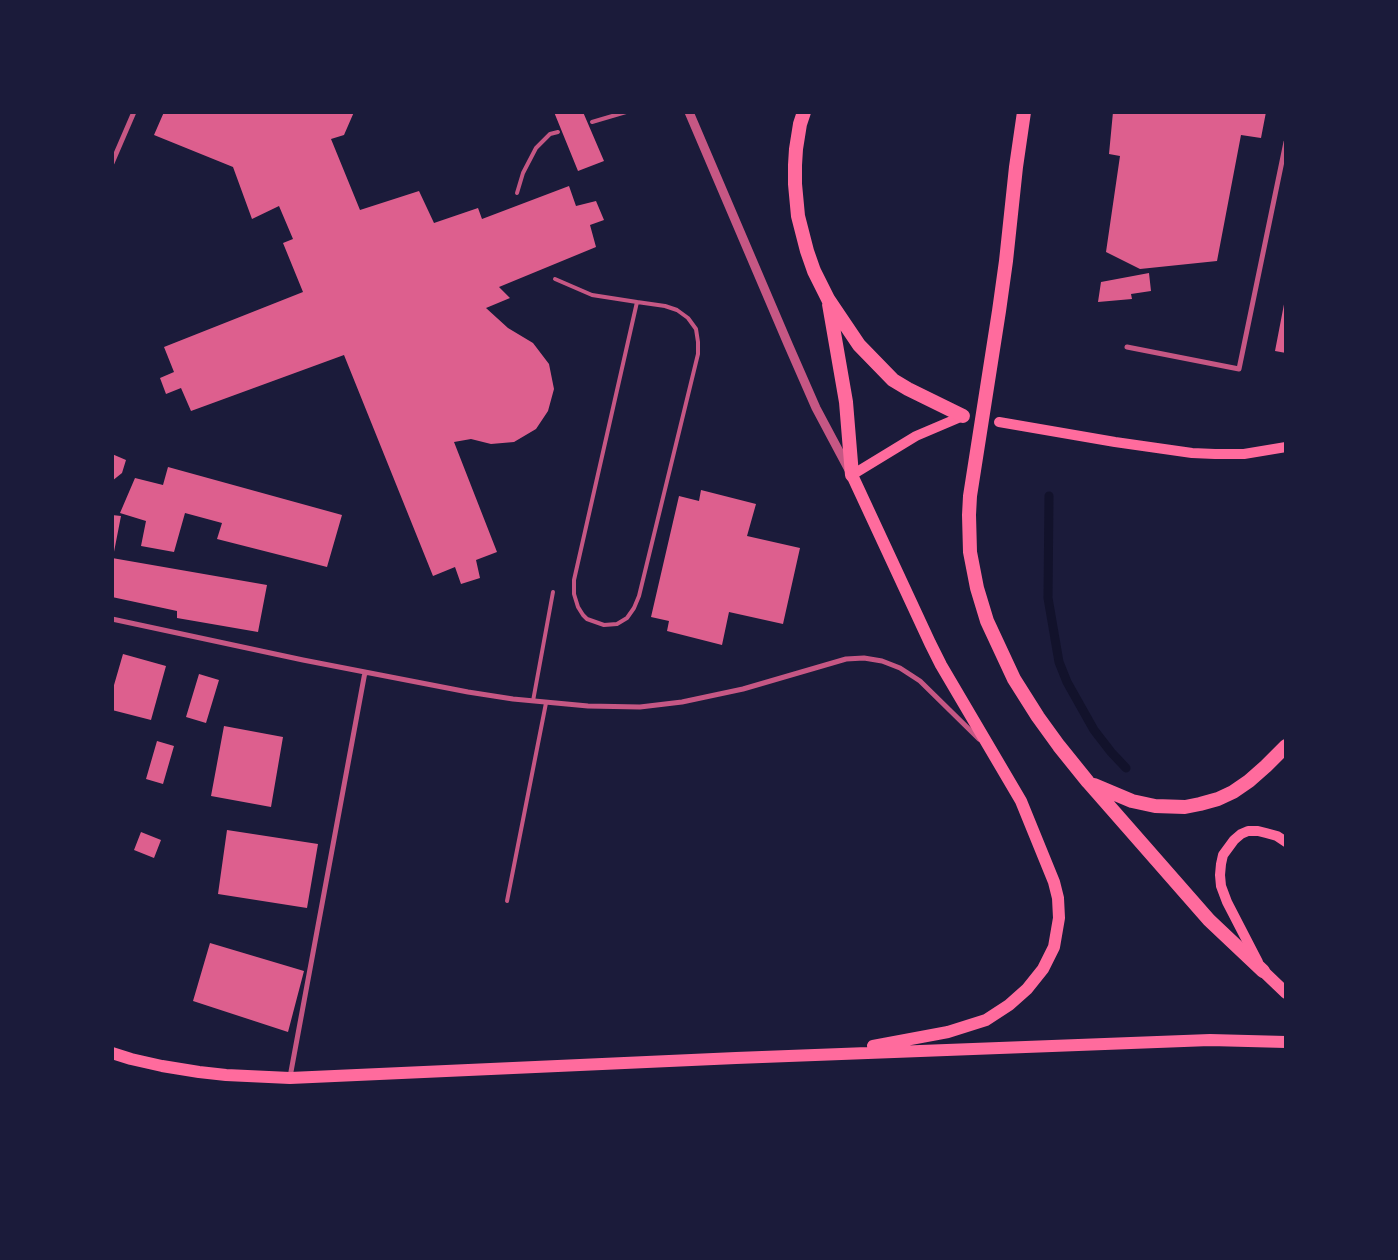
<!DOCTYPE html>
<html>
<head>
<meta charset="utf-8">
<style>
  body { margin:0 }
  #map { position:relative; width:1398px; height:1260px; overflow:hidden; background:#1b1b3a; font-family:Commissioner,sans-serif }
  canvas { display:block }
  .frame { position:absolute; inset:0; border:114px solid #1b1b3a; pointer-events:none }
</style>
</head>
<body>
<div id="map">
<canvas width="1398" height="1260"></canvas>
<div class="frame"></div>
</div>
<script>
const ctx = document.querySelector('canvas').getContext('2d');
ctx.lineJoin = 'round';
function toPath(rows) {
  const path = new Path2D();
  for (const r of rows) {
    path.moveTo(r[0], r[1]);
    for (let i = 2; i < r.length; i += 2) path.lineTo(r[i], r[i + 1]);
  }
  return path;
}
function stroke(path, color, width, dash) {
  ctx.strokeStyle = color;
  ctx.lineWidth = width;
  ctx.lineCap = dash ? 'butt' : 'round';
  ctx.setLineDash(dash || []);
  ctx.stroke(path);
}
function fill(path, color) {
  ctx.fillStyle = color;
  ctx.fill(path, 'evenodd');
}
stroke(toPath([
  [1049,496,1048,598,1059,662,1067,682,1094,730,1111,752,1126,768]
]), '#12122b', 9);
fill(toPath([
  [164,112,354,112,344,135,331,139,360,210,419,191,434,223,478,208,482,219,569,186,576,206,596,201,604,220,590,225,596,247,499,287,510,298,486,308,508,328,533,343,549,364,554,389,548,411,536,429,514,442,491,444,471,439,454,442,497,552,476,560,480,578,461,584,455,567,433,576,344,355,191,411,181,388,166,394,160,378,174,372,164,347,303,292,283,243,293,239,279,206,252,219,233,167,154,135],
  [554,112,583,112,604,161,578,171],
  [1113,112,1266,112,1261,138,1241,135,1217,261,1140,269,1106,252,1120,156,1109,154],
  [1149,273,1151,291,1131,294,1132,299,1098,302,1101,282],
  [1285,299,1286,299,1286,353,1275,351],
  [112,454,126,460,122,473,112,481],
  [168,467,342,515,327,567,217,539,222,523,185,513,174,552,141,546,146,521,120,513,135,478,163,485],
  [701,490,756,504,747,536,800,548,783,624,729,612,722,645,667,631,669,621,651,617,679,496,699,501],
  [112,515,121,516,113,557,112,557],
  [112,558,267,585,258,632,177,618,177,611,112,597],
  [123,654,166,666,151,720,112,710,112,692],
  [199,674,219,680,206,723,186,717],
  [224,726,283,737,271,807,211,796],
  [157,741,174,746,163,784,146,779],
  [227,830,318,844,307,908,218,894],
  [141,832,161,840,154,858,134,850],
  [210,943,304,971,288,1032,193,1001]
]), '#dd5f8e');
stroke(toPath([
  [592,122,626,112],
  [517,193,523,173,536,148,550,134,558,132],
  [555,279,592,295,637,302,665,306,677,310,688,318,696,329,698,342,698,354,639,596,634,608,627,618,617,624,604,625,587,619,583,615,578,607,574,594,574,580,637,302],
  [533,701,553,592],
  [507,901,546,703]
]), '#c65784', 4);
stroke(toPath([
  [112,163,134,112],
  [1127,347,1239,369,1286,142],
  [112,619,303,660,468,692,513,699,588,706,640,707,682,702,743,689,846,659,864,658,882,661,900,668,920,681,979,739],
  [290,1077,365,672]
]), '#c65784', 5);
stroke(toPath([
  [689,112,788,344,816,408,849,470]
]), '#c65784', 9);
stroke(toPath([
  [999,422,1115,442,1192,453,1215,454,1244,454,1286,447],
  [852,475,916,436,963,416],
  [1258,962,1227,902,1221,886,1220,875,1221,864,1223,855,1234,840,1241,834,1248,831,1258,831,1266,833,1277,836,1286,842]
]), '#ff6b9d', 10);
stroke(toPath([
  [852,475,930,643,941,665,1021,801,1054,882,1058,898,1059,918,1054,947,1043,969,1027,989,1009,1005,986,1020,948,1032,873,1046],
  [1263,971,1286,993],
  [112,1053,131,1059,162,1066,199,1072,226,1075,290,1078,736,1058,1210,1040,1286,1042]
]), '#ff6b9d', 12);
stroke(toPath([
  [804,112,800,124,796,149,795,165,795,184,798,216,807,251,814,271,828,299,859,345,893,380,908,389,963,416],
  [1024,112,1016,167,1006,261,999,311,970,496,969,515,970,552,977,588,987,621,1014,679,1038,717,1059,746,1088,782,1209,920,1263,971],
  [829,304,846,402,852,475],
  [1094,785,1132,801,1155,806,1185,807,1200,804,1218,799,1233,792,1249,781,1266,766,1286,746]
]), '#ff6b9d', 14);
</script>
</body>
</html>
